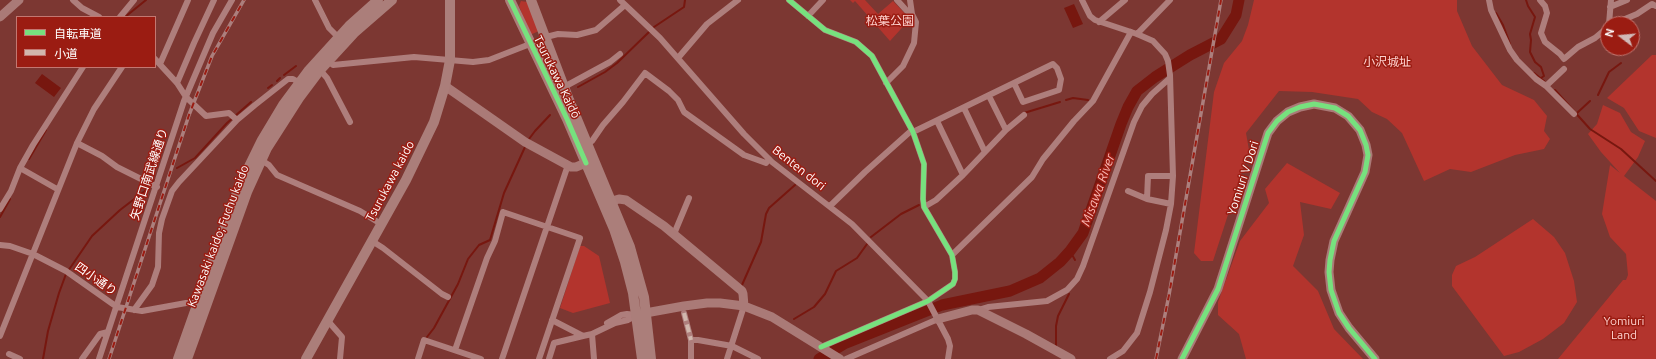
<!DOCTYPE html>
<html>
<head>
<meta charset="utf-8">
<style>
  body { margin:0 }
  #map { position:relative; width:1656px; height:359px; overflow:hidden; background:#7c3732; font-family:Ubuntu,"Noto Sans JP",sans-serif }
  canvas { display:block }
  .legend { position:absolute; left:16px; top:16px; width:140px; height:52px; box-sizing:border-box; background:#9b1c12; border:1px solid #c37771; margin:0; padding:5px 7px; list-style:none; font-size:12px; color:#fff }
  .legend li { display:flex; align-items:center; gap:8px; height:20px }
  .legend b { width:20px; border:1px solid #c37771 }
  .north { position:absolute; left:1600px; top:16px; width:40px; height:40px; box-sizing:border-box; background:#9b1c12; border:1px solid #c37771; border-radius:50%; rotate:286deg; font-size:11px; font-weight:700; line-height:16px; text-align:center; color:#fff }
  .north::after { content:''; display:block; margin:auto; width:14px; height:18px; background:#d1b9b7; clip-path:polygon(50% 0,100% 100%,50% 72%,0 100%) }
</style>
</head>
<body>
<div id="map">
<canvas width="1656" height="359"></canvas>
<ul class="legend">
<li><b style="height:5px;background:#77e17e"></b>自転車道</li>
<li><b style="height:5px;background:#d1b7ad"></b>小道</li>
</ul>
<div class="north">N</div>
</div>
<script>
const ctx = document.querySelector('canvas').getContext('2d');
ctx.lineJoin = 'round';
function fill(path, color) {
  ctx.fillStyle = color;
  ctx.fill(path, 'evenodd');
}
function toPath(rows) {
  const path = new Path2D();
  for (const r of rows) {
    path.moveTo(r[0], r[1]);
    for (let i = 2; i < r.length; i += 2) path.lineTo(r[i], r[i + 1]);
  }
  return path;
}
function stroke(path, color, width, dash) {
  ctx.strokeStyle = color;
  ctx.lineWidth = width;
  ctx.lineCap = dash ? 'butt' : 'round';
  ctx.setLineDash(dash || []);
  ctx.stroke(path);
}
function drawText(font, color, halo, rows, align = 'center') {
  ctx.font = font + ' Ubuntu,"Noto Sans JP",sans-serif';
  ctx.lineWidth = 3;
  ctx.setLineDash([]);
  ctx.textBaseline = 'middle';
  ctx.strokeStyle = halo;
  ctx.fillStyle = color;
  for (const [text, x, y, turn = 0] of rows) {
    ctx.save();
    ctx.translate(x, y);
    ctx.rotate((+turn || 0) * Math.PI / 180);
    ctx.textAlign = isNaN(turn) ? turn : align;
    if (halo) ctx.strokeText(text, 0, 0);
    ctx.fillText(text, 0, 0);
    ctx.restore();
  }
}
fill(toPath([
  [850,0,865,0,878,14,893,1,910,19,890,41,855,1,853,3],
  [1254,0,1457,0,1457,11,1472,46,1502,85,1534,100,1547,116,1544,131,1550,139,1544,149,1515,155,1471,172,1450,169,1424,181,1402,133,1387,119,1372,112,1358,99,1312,92,1279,91,1246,133,1249,150,1213,261,1201,261,1194,253,1214,92,1224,63,1242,41,1248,25],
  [521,1,527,2,539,31,530,35,519,6],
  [1652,55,1656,55,1656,138,1639,131,1624,108,1607,98],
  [1603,105,1620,113,1631,132,1645,141,1638,157,1624,176,1656,201,1656,359,1558,359,1623,280,1626,280,1628,275,1626,254,1610,237,1602,214,1610,165,1620,173,1601,152,1588,134,1597,124],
  [1287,163,1340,193,1331,209,1300,202,1304,235,1293,266,1318,291,1334,329,1363,359,1246,359,1239,334,1218,315,1218,302,1240,241,1269,203,1265,189],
  [1533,219,1554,237,1565,253,1574,281,1577,302,1564,323,1543,339,1519,352,1504,356,1452,286,1452,275,1456,266,1475,257],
  [580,246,584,246,599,256,610,303,573,313,560,308]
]), '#b3342d');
fill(toPath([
  [1074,4,1083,24,1073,28,1064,8],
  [42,74,61,88,54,97,35,83]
]), '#77170f');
stroke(toPath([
  [1526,0,1528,6,1535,17,1530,34,1531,40,1530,52,1535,62,1541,67,1544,76,1541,78],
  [1496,13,1503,25,1510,44],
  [125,17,146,0],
  [654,27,684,7,685,0],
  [1534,73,1544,81],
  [284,75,296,66],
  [277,81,280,78],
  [578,87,605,72,617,63,649,32],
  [268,88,272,85],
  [1555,90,1590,129,1621,149,1656,181],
  [1598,95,1609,72,1621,63],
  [1066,100,1073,98,1088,100],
  [1024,113,1060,102],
  [1577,113,1590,101],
  [529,139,535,131,550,115],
  [29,159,46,130],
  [177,168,195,158,227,123,251,102],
  [0,217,10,199],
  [871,237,901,214,919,205],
  [1070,251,1075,260],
  [742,285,761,242,766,214,769,208,795,185],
  [794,319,814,307,825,294,836,271,857,258,867,244],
  [427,337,434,328,458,284,468,259,479,245,490,240,504,193,525,147],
  [1056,348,1056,326,1058,316,1069,294],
  [43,359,48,331,59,293,66,274,92,236,120,210,150,187,156,179]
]), '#77170f', 2);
stroke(toPath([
  [819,359,844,344,942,305,1010,291,1040,278,1060,262,1070,251,1083,233,1121,124,1128,107,1137,91,1155,77,1190,55,1221,39,1236,15,1239,0]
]), '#77170f', 11);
stroke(toPath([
  [73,0,82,8,99,17],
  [315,0,329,28,338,37],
  [620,0,660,38,744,134,772,162,852,224,928,301,948,339,950,346,948,359],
  [789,0,825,30,856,42,872,56,913,132,924,164,923,199,924,207,952,255,955,272,955,279,953,284,928,301,821,347],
  [897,0,907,11,912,14],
  [1082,0,1090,16,1095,20,1137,34,1153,41,1165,54,1168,61,1170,75,1173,176,1171,204,1166,230,1150,292,1137,333,1123,351,1110,359],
  [1489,0,1491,10,1510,50,1517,60,1536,79,1546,86,1574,114],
  [1540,0,1545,6,1547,13,1541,33,1545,42,1560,54,1564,59,1578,47,1595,38,1608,27],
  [1610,7,1627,0],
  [808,16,823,0],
  [120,17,134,0],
  [1099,22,1125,0],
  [1609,24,1611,0],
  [1613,24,1637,14,1652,4,1656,6],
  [1137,34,1170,0],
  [546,37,558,34,577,35,596,30,625,5],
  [678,58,707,24,738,0],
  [155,59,177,83,186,97,206,116,229,113,237,120],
  [328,61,333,65,414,57,473,62,489,60,530,44],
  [160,64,188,0],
  [320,70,327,78,350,122],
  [177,83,194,43,214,0],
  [886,83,903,66,914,43,916,22,912,14,910,0],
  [1546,86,1564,69],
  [564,87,610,62,620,54],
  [989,96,1006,130],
  [964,108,985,152],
  [937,121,963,175],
  [913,132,1053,64,1057,68,1061,79,1059,90,1023,102,1014,83],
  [77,143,102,156,117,167,157,187],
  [587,144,592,141,603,125,623,102,645,73,669,91,678,100,684,112,744,155,766,163,769,159],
  [261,160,269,165,277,175,360,211,381,224],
  [20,168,57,189],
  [1128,191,1147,199,1171,204],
  [1147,199,1148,176,1173,176],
  [830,206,865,172,912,130],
  [924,207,936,200,963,175,1006,130,1024,115],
  [0,209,11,191,20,168,33,145,83,67],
  [674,234,689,198],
  [372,241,383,248,442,294,448,297],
  [0,245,10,246,33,254,66,271,117,307,142,311,186,303,200,303],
  [952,255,1032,177,1043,159,1074,121,1093,101,1131,32],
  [134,310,152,285,158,267,159,233,162,219,172,191,179,182,237,120,255,105,288,79,293,79,302,84],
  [978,310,988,307,1047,301,1067,290,1077,279,1083,266,1134,122,1142,106,1152,94,1170,78],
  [684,313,691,340,691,359],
  [552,320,583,336,592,334,615,323,628,320,637,315],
  [328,321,342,337,340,359],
  [607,323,621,315,627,314,637,315],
  [592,334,594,359],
  [0,336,77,143,94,109,122,67],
  [691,340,698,340,732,346,758,359],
  [455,350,487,258,495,241,503,212,580,238,539,359],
  [9,354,20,359],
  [82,359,100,334,108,332],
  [99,359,184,101,213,33,232,0],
  [418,359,424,340,481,359],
  [502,359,568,165],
  [549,359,554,343,583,336],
  [727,359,744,306],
  [846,359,938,319]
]), '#ae7e7c', 6);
stroke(toPath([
  [0,17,19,0],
  [445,86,525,142,571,167,576,167,593,160],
  [612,201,619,199,626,200,664,226,742,291,743,294,744,306],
  [640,314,684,306,707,303,720,303,744,306,772,317,840,359],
  [938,319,972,310,978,310,1026,334,1071,359],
  [1182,359,1218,289,1268,133,1277,121,1288,112,1300,107,1314,104,1335,108,1348,116,1360,130,1366,145,1368,155,1365,172,1334,241,1330,260,1329,272,1331,290,1339,313,1349,328,1375,359]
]), '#aa7a77', 9);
stroke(toPath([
  [510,0,567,119,614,229,625,262,633,293,642,359],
  [531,0,569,100,630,247,644,297,651,359],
  [178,359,239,187,262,140,283,105,309,70,349,26,378,0],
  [187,359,247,192,267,148,299,98,320,70,354,33,392,0],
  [306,359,406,180,434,122,445,86,450,60,450,0]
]), '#ab7e7a', 10);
const rail = toPath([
  [109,359,189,115,212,56,244,0],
  [1156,359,1169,295,1221,0]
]);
stroke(rail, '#ac7f7d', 3.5);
stroke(rail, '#9b1c12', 2, [6]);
stroke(toPath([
  [684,313,691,340]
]), '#d1b7ad', 4, [8, 4]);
stroke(toPath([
  [510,0,567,119,586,163],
  [789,0,825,30,856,42,872,56,913,132,924,164,923,199,924,207,952,255,955,272,955,279,953,284,928,301,821,347],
  [1182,359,1218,289,1268,133,1277,121,1288,112,1300,107,1314,104,1335,108,1348,116,1360,130,1366,145,1368,155,1365,172,1334,241,1330,260,1329,272,1331,290,1339,313,1349,328,1375,359]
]), '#77e17e', 5);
drawText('12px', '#fed1ce', '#9b1c12', [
  ["松葉公園",890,21],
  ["小沢城址",1387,62],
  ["Yomiuri",1624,321],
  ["Land",1624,335]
]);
drawText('12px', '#fff', '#9b1c12', [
  ["Tsurukawa Kaidō",557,77,64],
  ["Benten dori",799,168,38],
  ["矢野口南武線通り",149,174,-72],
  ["Yomiuri V Dori",1243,178,-72],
  ["Tsurukawa kaido",390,181,-62],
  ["Kawasaki kaido; Fuchu kaido",218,236,-69],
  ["四小通り",96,279,35]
]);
drawText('italic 13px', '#fab6b2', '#9b1c12', [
  ["Misawa River",1098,190,-70]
]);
</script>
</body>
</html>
